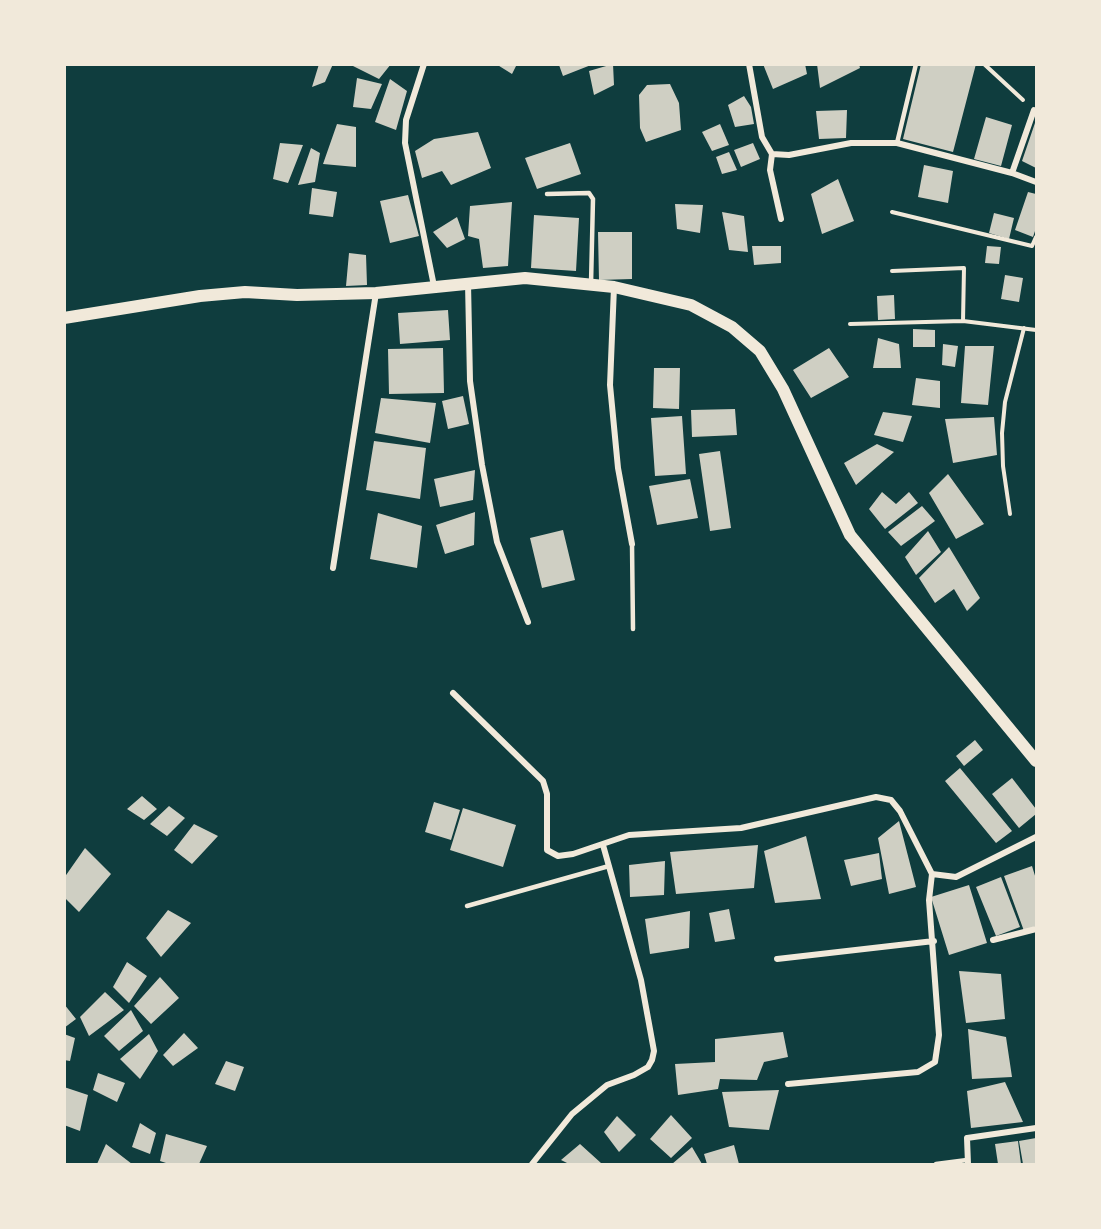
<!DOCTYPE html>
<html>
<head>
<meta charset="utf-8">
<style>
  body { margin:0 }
  #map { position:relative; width:1101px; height:1229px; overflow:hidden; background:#0f3d3e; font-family:"IBM Plex Sans",sans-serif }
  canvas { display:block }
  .frame { position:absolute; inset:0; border:66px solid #f1e9da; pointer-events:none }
</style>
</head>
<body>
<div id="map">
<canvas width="1101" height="1229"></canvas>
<div class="frame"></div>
</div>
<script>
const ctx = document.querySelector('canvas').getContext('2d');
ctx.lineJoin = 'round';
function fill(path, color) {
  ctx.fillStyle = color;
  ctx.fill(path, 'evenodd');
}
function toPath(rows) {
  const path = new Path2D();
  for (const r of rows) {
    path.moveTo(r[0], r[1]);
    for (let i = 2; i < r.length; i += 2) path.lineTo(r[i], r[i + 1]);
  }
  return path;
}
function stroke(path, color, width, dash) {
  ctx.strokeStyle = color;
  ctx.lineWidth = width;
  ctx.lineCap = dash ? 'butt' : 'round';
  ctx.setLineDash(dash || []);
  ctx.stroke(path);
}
fill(toPath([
  [319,64,333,64,325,82,312,87],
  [349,64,391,64,379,79],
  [496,64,517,64,512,74],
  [613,64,614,85,594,95,589,71],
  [763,64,805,64,807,74,773,89],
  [817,64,859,64,860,68,820,88],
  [921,64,976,64,953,152,903,139],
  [559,65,591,65,563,76],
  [357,78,382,84,371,109,353,107],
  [390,79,407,91,396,130,375,122],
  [670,84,679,103,681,130,646,142,640,128,639,95,647,85],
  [744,96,751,107,754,124,735,127,728,105],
  [847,110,846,138,819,139,816,111],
  [986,117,1012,125,1001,166,974,159],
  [1036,120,1036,168,1022,161],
  [337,124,356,127,356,167,323,164],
  [720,124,729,145,712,151,702,132],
  [478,132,491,168,451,185,442,171,422,178,415,151,434,139],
  [280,143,303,145,288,183,273,179],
  [570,143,581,174,537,189,525,158],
  [753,143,760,159,741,167,734,150],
  [311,148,320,153,315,182,298,185],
  [729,152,737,170,722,174,716,157],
  [924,165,953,171,948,203,918,197],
  [838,179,854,221,822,234,811,194],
  [312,188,337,192,333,217,309,214],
  [1028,192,1036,194,1036,228,1033,237,1015,230],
  [408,195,419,236,390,243,380,201],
  [512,202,508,266,483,268,479,239,468,236,470,206],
  [675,204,703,205,700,233,677,229],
  [722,212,744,216,748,252,729,250],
  [994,213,1014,218,1009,239,989,233],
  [534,215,579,218,576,271,531,268],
  [457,217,465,239,447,248,433,232],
  [598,232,632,232,632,279,599,280],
  [752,246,781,246,781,263,754,265],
  [987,246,1001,247,999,264,985,263],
  [349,253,366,255,367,285,346,286],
  [1005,275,1023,278,1019,302,1001,299],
  [894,295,895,319,878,320,877,296],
  [448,310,450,340,400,344,398,313],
  [913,329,935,330,935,347,913,347],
  [878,338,899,344,901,368,873,368],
  [943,344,958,346,955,367,942,365],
  [965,346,994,346,988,405,961,403],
  [443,348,444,393,389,394,388,349],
  [829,348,849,377,811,398,793,370],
  [654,368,680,368,679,409,653,408],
  [916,378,940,381,940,408,912,405],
  [463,396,469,424,448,429,442,401],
  [381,398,436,403,430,443,375,433],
  [735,409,737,435,692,437,691,410],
  [883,412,912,416,903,442,874,435],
  [682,416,686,474,655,476,651,418],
  [994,417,997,455,953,463,945,419],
  [374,441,426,448,420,499,366,490],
  [877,444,894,452,856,485,844,463],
  [720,451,731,528,710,531,699,454],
  [475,470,473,500,440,507,434,479],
  [948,474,984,524,956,539,929,493],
  [690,479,698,518,657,525,649,486],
  [882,492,896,504,909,492,918,503,885,529,869,509],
  [922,506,935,521,901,546,888,532],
  [475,512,474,545,445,554,436,525],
  [378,513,422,526,417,568,370,559],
  [563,530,575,580,542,588,530,538],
  [928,531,941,552,916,575,905,557],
  [949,547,980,598,967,611,954,589,935,603,919,578],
  [975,740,983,750,964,766,956,756],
  [960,768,1012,831,996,843,945,781],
  [1012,778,1036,809,1036,814,1019,828,992,794],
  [142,796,157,809,144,820,127,809],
  [434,802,460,810,451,840,425,832],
  [169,806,185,818,167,836,150,824],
  [463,808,516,825,503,867,450,850],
  [899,821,916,887,889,894,878,838],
  [194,824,218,836,192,864,174,850],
  [806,836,821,899,775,903,764,851],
  [758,845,754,888,676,894,670,852],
  [85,848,111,874,79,912,64,897,64,878],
  [879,853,882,879,851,886,844,860],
  [665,861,664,895,630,897,629,865],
  [1032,866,1036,879,1036,926,1024,931,1004,876],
  [1001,877,1020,927,996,936,976,887],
  [969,885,987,943,949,955,931,897],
  [729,909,735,939,715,942,709,913],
  [168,910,191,923,161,957,146,938],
  [690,911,689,948,650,954,645,919],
  [127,962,147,976,129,1003,113,987],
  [959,971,1001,974,1005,1019,966,1023],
  [160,977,179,998,151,1024,134,1006],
  [105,992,124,1010,89,1036,80,1017],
  [64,1004,76,1019,64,1028],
  [131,1010,143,1031,119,1051,104,1036],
  [968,1029,1006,1037,1012,1077,972,1079],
  [783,1032,788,1057,764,1062,757,1080,720,1079,718,1089,678,1095,675,1064,715,1062,715,1039],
  [184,1033,198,1048,173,1066,163,1055],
  [64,1034,75,1038,70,1061,64,1060],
  [149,1034,158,1051,140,1079,120,1059],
  [226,1061,244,1067,235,1091,215,1084],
  [98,1073,125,1083,117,1102,93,1090],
  [1005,1082,1023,1122,971,1128,967,1091],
  [64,1087,88,1095,80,1131,64,1125],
  [779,1090,769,1130,729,1127,722,1092],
  [671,1115,692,1138,671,1158,650,1139],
  [617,1116,636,1135,619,1152,604,1132],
  [140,1123,156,1133,150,1154,132,1147],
  [166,1134,207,1146,199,1164,169,1164,160,1161],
  [1036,1138,1036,1164,1023,1164,1019,1141],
  [1018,1141,1021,1164,998,1164,995,1144],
  [106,1144,132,1164,97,1164],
  [580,1144,601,1163,599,1164,569,1164,561,1160],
  [734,1145,739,1164,707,1164,704,1154],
  [692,1147,702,1164,672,1164]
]), '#cfcfc3');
stroke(toPath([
  [984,64,1023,100],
  [892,212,1032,246,1036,237],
  [892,271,964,268,963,321],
  [850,324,963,321,1036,330],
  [1010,514,1003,466,1002,433,1005,402,1024,328]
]), '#f1e9da', 4);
stroke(toPath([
  [897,143,916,64],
  [547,194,589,193,593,199,591,284],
  [632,544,633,629],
  [467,906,609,866],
  [936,1164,967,1160]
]), '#f1e9da', 4.5);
stroke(toPath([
  [424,64,406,120,405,143,434,286],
  [749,64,762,137,772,154,770,170,781,219],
  [772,154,789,155,851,143,897,143,1012,173,1036,182],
  [1012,173,1034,110],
  [468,283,470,381,482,465,497,542,528,622],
  [614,287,610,385,618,468,632,544],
  [333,568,376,293],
  [453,693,543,781,547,794,547,850,558,856,573,854,629,835,741,828,876,797,891,800,900,811,932,874,956,877,1036,837],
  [993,940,1036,929],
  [777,959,934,941],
  [788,1084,918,1072,935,1062,939,1035,929,900,932,874],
  [532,1164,572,1114,607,1085,634,1075,648,1067,652,1060,654,1051,641,980,603,845],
  [968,1164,967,1138,1036,1128]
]), '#f1e9da', 6);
stroke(toPath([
  [64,318,200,296,245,292,297,295,376,293,525,278,614,287,691,305,732,327,760,351,783,389,850,535,1036,761]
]), '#f1e9da', 12);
</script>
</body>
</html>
